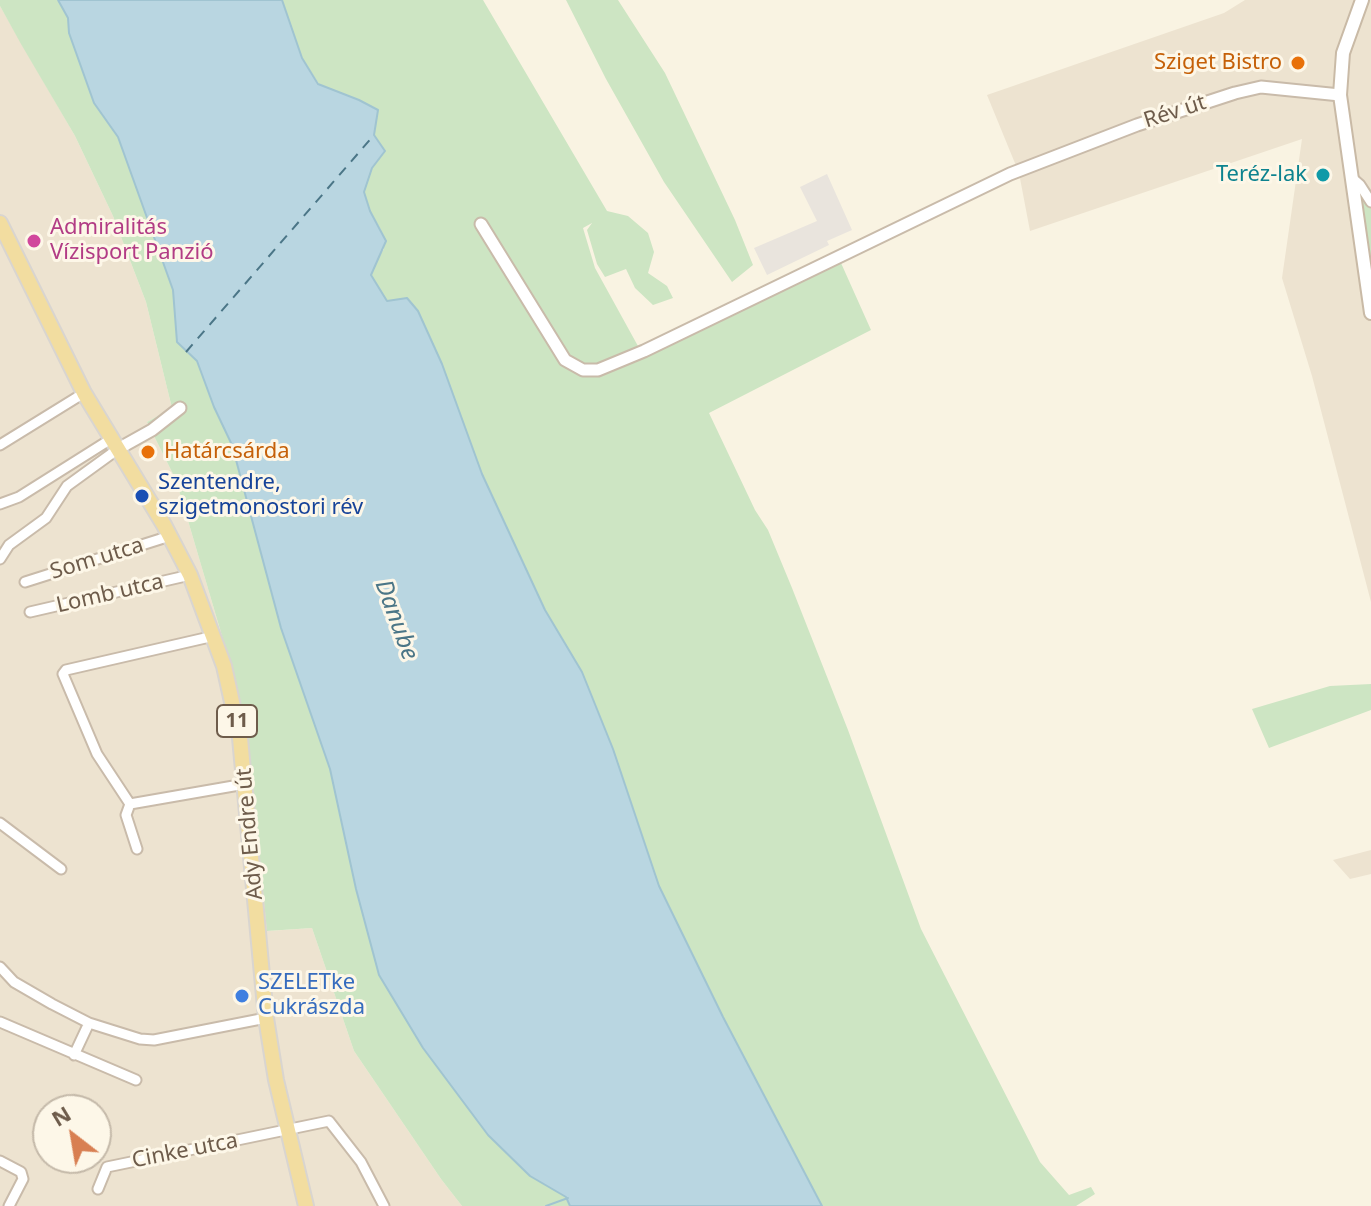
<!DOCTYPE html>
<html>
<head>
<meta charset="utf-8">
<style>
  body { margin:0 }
  #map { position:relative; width:1371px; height:1206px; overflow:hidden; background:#f9f3e2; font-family:"Noto Sans",sans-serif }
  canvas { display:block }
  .north { position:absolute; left:32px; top:1094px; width:80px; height:80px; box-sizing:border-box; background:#fdf7e8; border:2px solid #c4b9a9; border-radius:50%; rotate:329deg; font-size:22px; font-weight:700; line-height:32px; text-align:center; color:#6e5c4b }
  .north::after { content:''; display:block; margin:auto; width:28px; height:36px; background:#d87f52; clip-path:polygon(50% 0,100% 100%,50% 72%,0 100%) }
</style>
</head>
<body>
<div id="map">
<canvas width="1371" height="1206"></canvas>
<div class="north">N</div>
</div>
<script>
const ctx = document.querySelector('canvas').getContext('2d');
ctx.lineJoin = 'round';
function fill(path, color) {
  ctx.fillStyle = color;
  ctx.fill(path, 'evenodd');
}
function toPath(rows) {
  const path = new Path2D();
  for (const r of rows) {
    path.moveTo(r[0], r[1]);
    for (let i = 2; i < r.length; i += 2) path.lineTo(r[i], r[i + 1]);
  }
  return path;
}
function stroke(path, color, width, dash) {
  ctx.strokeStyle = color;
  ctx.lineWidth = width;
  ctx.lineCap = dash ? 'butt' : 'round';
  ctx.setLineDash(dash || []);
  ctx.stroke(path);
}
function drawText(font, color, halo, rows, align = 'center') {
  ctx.font = font + ' "Noto Sans",sans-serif';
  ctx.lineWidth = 6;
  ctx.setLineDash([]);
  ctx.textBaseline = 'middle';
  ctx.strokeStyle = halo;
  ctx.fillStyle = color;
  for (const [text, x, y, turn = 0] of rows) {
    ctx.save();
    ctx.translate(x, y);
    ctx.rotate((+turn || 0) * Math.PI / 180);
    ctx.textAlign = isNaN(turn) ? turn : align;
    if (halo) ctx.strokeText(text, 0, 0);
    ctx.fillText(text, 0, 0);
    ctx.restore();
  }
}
fill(toPath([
  [1245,0,1371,0,1371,602,1312,376,1282,278,1302,139,1030,231,1019,173,987,95,1224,13],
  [0,6,75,136,113,216,146,302,172,408,147,422,176,480,222,636,250,756,268,931,312,928,354,1051,441,1179,462,1206,0,1206],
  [48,1110,96,1110,96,1158,48,1158],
  [1371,850,1371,874,1350,879,1333,860]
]), '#ede3d0');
fill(toPath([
  [827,174,852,230,827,241,829,245,767,275,754,248,817,221,800,187]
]), '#e9e4dd');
fill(toPath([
  [0,0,58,0,68,18,69,33,94,103,118,137,173,290,177,342,197,361,214,407,232,445,281,628,330,769,356,889,379,975,518,1163,530,1176,566,1197,570,1206,462,1206,441,1179,354,1051,312,928,267,931,250,756,222,636,176,480,147,422,172,408,146,302,113,216,75,136,21,44,0,6],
  [282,0,483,0,607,211,628,216,648,233,654,252,648,273,667,286,673,298,653,305,635,288,626,269,605,277,597,264,587,230,592,223,583,228,595,268,644,357,841,263,871,330,709,413,755,510,768,530,792,588,848,730,921,929,1040,1162,1069,1195,1091,1187,1095,1194,1076,1206,822,1206,723,1017,659,886,613,749,582,672,545,610,482,474,442,364,418,311,407,298,387,301,371,275,376,260,384,249,381,230,370,211,364,192,372,168,385,151,374,135,359,100,319,84,302,58],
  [566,0,618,0,665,73,735,220,753,265,732,282,664,182,606,79],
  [1358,190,1371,209,1371,257,1368,257],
  [1371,684,1371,710,1269,748,1252,709,1330,686]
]), '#cde5c3');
const water = toPath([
  [58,0,282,0,302,58,318,84,359,100,378,110,374,135,385,151,372,168,364,192,370,211,386,241,371,275,387,301,407,298,418,311,442,364,482,474,545,610,582,672,613,749,659,886,723,1017,822,1206,570,1206,566,1197,530,1176,488,1135,423,1048,379,975,356,889,330,769,281,628,232,445,214,407,197,361,177,342,173,290,118,137,94,103,69,33,68,18,58,0]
]);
fill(water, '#b9d6e1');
stroke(water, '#a0c4d1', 2);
stroke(toPath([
  [546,1206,568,1198]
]), '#a0c4d1', 2);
stroke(toPath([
  [186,352,374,135]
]), '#4b7687', 2, [10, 8]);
const minor = toPath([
  [1352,178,1360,185,1371,202],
  [0,445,84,393],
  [0,504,19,497,111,439],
  [0,559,9,545,46,518,67,486,118,449],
  [25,582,170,536],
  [30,612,190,575],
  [130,804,97,754,63,674,66,670,214,636],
  [130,804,245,784],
  [130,804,126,815,137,849],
  [0,823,61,869],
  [0,967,14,982,52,1004,89,1023,140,1039,154,1040,266,1018],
  [0,1022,136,1080],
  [74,1055,89,1023],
  [0,1161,21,1172,23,1179,9,1206],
  [98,1189,107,1167,329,1121,361,1162,384,1206]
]);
const tertiary = toPath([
  [481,224,565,360,583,370,598,370,644,351,1010,174,1137,125,1235,93,1261,87,1340,95],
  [118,449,152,430,180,408]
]);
const secondary = toPath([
  [1362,0,1343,53,1340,95,1371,313]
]);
const primary = toPath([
  [0,223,84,393,164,525,190,575,224,666,240,738,266,1018,276,1080,306,1206]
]);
stroke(minor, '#c9bbaa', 13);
stroke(tertiary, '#c9bbaa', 15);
stroke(secondary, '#c9baa6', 16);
stroke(primary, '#d9d5d0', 18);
stroke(minor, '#fff', 9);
stroke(tertiary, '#fff', 11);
stroke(secondary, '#fff', 12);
stroke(primary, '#f2dda0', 14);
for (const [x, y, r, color] of [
  [1298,63,8,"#e8710a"],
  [1323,175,8,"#0f9aa8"],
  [34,241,8,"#d1479c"],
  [148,452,8,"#e8710a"],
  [142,496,8,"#1a4fb4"],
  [242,996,8,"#3f7fe0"]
]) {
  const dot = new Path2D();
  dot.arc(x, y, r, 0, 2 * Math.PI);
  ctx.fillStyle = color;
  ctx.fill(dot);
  stroke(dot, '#fdf7e8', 3);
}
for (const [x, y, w] of [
  [237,721,40]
]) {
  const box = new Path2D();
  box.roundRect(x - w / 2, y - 16, w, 32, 6);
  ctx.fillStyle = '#fdf7e8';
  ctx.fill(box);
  stroke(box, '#6e5c4b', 2);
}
drawText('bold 20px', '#6e5c4b', null, [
  ["11",237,721]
]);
drawText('22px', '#c56008', '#fdf7e8', [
  ["Sziget Bistro",1282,63],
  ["Határcsárda",164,452,"left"]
], 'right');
drawText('22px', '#6e5c4b', '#fdf7e8', [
  ["Rév út",1175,112,-18],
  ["Som utca",97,559,-17],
  ["Lomb utca",110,594,-13],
  ["Ady Endre út",250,834,-95],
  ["Cinke utca",185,1151,-11]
]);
drawText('22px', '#0d838f', '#fdf7e8', [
  ["Teréz-lak",1307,175]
], 'right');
drawText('22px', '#b23c85', '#fdf7e8', [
  ["Admiralitás",50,228],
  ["Vízisport Panzió",50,253]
], 'left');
drawText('22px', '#164399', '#fdf7e8', [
  ["Szentendre,",158,483],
  ["szigetmonostori rév",158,508]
], 'left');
drawText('22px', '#366cbe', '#fdf7e8', [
  ["SZELETke",258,983],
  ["Cukrászda",258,1008]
], 'left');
drawText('italic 24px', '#4b7687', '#fdf7e8', [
  ["Danube",396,620,70]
]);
</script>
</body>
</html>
